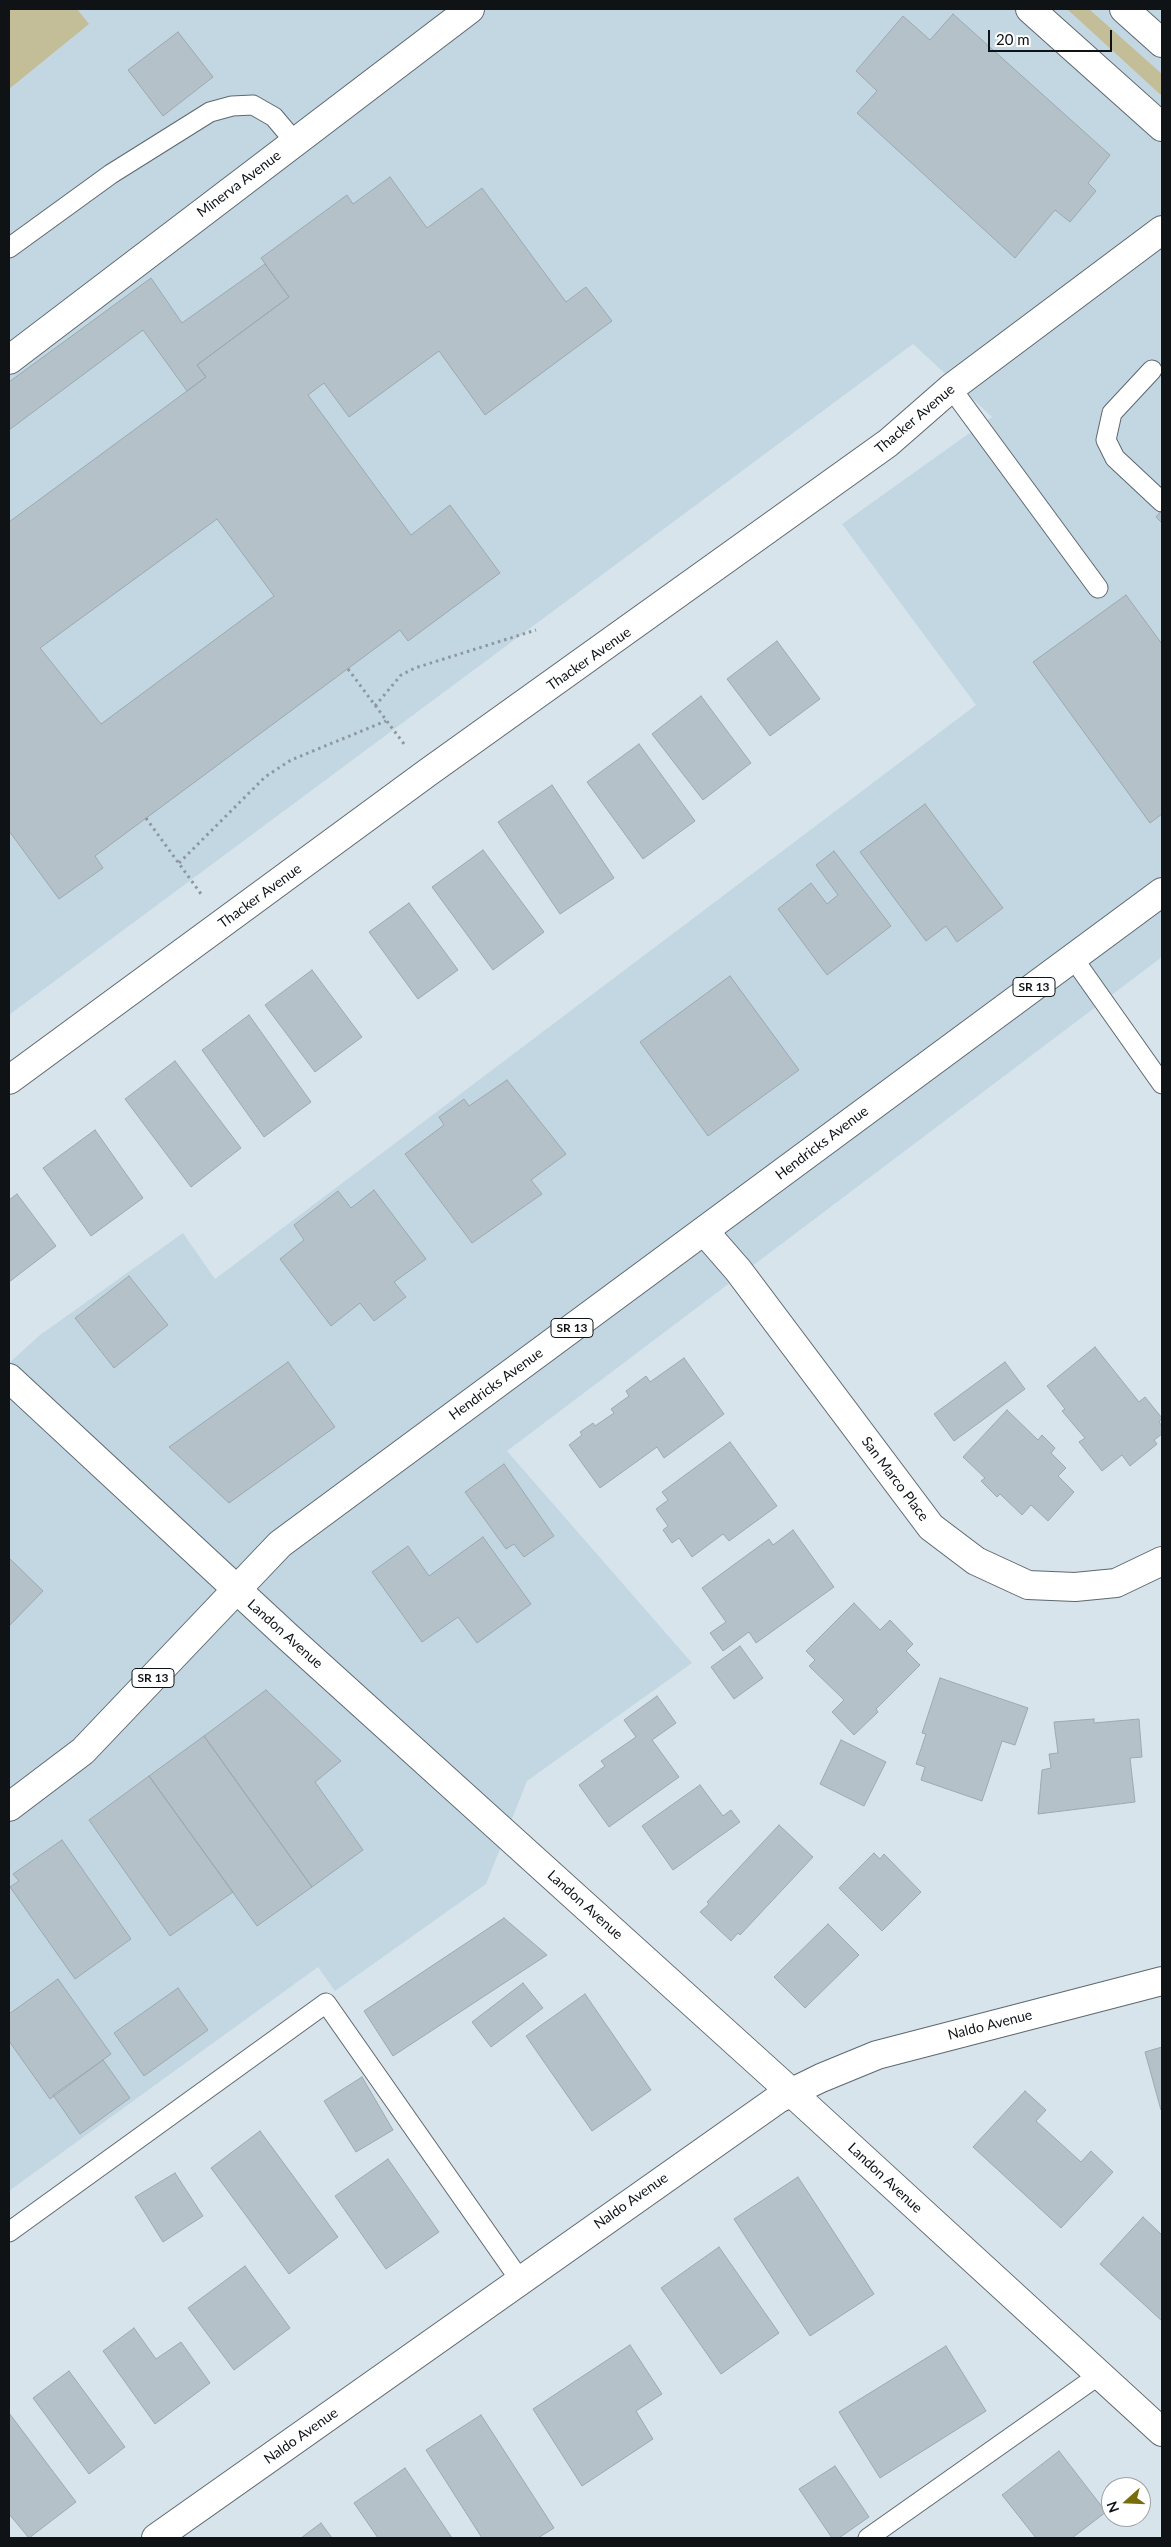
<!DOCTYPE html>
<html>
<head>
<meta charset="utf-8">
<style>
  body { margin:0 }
  #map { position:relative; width:1171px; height:2547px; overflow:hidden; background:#d7e4ec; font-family:Lato,sans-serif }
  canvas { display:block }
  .frame { position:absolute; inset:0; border:10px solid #0f1316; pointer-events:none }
  .north { position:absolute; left:1101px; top:2477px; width:50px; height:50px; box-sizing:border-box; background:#fff; border:1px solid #9fa1a2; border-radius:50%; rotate:250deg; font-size:14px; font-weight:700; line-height:20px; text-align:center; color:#0f1316 }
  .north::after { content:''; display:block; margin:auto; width:18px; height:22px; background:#796d0a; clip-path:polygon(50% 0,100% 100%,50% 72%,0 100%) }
  .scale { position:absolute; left:988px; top:30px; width:124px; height:22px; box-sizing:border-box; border:2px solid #0f1316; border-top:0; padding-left:6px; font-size:15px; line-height:18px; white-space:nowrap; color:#0f1316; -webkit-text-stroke:4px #fff; paint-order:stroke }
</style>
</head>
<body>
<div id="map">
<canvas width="1171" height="2547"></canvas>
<div class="frame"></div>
<div class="north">N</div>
<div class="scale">20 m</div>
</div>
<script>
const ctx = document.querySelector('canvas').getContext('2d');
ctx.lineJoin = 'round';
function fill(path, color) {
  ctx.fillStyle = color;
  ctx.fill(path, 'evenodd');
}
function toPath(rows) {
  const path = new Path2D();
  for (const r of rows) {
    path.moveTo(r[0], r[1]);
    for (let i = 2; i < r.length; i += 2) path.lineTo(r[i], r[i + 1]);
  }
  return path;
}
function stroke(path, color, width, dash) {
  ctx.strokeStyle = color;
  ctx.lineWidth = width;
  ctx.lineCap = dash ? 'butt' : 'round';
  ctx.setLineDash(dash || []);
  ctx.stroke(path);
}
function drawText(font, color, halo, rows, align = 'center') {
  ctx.font = font + ' Lato,sans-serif';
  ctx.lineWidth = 5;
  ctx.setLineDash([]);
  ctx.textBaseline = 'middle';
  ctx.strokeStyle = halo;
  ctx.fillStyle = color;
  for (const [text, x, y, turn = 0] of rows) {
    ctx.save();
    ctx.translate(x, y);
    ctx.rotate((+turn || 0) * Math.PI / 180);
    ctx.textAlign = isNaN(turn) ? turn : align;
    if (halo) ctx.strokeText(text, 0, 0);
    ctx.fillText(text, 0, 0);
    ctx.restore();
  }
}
fill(toPath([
  [9,9,1162,9,1162,957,507,1451,692,1663,527,1781,486,1884,335,1991,318,1967,9,2191,9,1363,40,1335,183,1233,215,1279,976,705,842,524,992,417,913,344,9,1015]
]), '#c3d7e3');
fill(toPath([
  [9,9,77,9,89,24,9,89],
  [1067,9,1089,9,1162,74,1162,96]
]), '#c3be97');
const building = toPath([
  [953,14,1110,155,1088,183,1096,191,1070,222,1055,210,1015,258,857,113,877,91,856,71,903,16,930,40,953,14],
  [178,32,213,77,163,116,128,70,178,32],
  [390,177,427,228,482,188,566,302,586,287,612,321,485,415,439,351,349,417,324,383,308,395,411,535,450,505,500,573,408,641,400,630,95,856,103,868,59,899,9,831,9,522,206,377,197,365,289,297,261,258,347,195,353,204,390,177],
  [217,519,274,596,101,724,40,648,217,519],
  [265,264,289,297,197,365,206,377,187,391,143,330,9,430,9,382,151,278,182,323,265,264],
  [1162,510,1162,523,1156,517,1162,510],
  [1126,595,1162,644,1162,814,1150,823,1033,662,1126,595],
  [777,641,820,699,770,736,727,679,777,641],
  [701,696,751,763,703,800,652,734,701,696],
  [639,744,695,821,643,859,587,782,639,744],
  [552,785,614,878,560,914,498,822,552,785],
  [925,804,1003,908,957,942,946,926,926,941,860,852,925,804],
  [483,850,544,932,493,970,432,887,483,850],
  [834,851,891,926,827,975,778,909,811,883,827,904,838,895,816,865,834,851],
  [409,903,458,970,418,999,369,932,409,903],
  [312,970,362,1037,315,1072,265,1005,312,970],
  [730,976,799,1070,708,1136,640,1042,730,976],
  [249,1015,311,1102,264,1137,202,1050,249,1015],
  [175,1061,241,1148,191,1187,125,1099,175,1061],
  [507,1080,566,1154,531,1180,542,1194,472,1243,405,1154,444,1125,439,1117,464,1099,469,1106,507,1080],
  [95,1130,143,1198,91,1236,43,1168,95,1130],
  [374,1190,426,1259,394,1282,406,1297,374,1321,360,1303,331,1326,280,1259,304,1240,294,1225,338,1191,351,1208,374,1190],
  [17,1194,56,1246,9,1282,9,1200,17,1194],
  [129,1276,168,1325,114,1368,75,1318,129,1276],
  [1095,1347,1139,1402,1145,1397,1162,1418,1159,1422,1162,1426,1162,1434,1154,1440,1157,1444,1130,1466,1122,1455,1102,1471,1079,1442,1085,1438,1062,1411,1065,1409,1047,1386,1095,1347],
  [684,1358,724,1414,664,1458,657,1447,600,1488,569,1445,582,1435,580,1432,593,1423,595,1426,614,1413,611,1409,629,1396,626,1391,646,1376,650,1382,684,1358],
  [288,1362,335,1427,229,1503,169,1447,288,1362],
  [1005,1362,1025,1389,954,1441,934,1414,1005,1362],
  [1007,1410,1038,1440,1042,1435,1055,1448,1051,1453,1066,1468,1058,1476,1074,1492,1048,1521,1031,1505,1022,1515,1000,1494,997,1497,981,1481,985,1478,963,1457,1007,1410],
  [730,1442,777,1506,729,1541,723,1534,692,1557,679,1538,672,1543,663,1530,668,1526,656,1509,668,1500,662,1492,730,1442],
  [504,1464,554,1536,524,1557,514,1544,506,1549,465,1492,504,1464],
  [793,1530,834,1587,756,1643,749,1632,723,1651,710,1633,726,1622,702,1588,769,1539,773,1545,793,1530],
  [483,1537,531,1604,477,1643,458,1617,422,1642,372,1572,408,1546,429,1576,483,1537],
  [9,1558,43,1591,9,1626,9,1558],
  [854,1603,880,1630,890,1620,913,1644,906,1651,920,1665,876,1709,878,1712,854,1735,832,1712,844,1700,809,1666,815,1660,806,1651,854,1603],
  [740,1646,763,1678,734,1699,711,1667,740,1646],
  [940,1678,1028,1708,1015,1745,1002,1741,982,1801,921,1780,925,1767,916,1764,926,1734,922,1733,940,1678],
  [266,1690,341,1761,315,1782,363,1850,312,1887,204,1736,266,1690],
  [657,1696,676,1723,652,1740,679,1777,609,1827,579,1785,605,1766,601,1761,636,1737,624,1720,657,1696],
  [1094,1719,1094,1723,1139,1719,1142,1757,1130,1758,1135,1802,1038,1814,1042,1770,1051,1768,1049,1754,1058,1753,1054,1722,1094,1719],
  [204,1736,312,1887,257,1926,149,1776,204,1736],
  [841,1740,886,1762,864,1806,820,1784,841,1740],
  [149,1776,233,1892,170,1936,89,1820,149,1776],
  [700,1785,723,1816,731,1810,740,1822,673,1870,642,1826,700,1785],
  [779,1825,813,1857,740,1935,738,1933,731,1941,700,1912,709,1904,707,1902,779,1825],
  [62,1840,131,1939,75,1979,10,1887,19,1881,13,1874,62,1840],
  [874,1853,880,1859,884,1854,921,1892,882,1931,839,1888,874,1853],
  [504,1918,547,1955,393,2056,364,2011,504,1918],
  [828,1924,859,1955,805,2008,774,1977,828,1924],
  [58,1979,111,2054,50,2099,9,2041,9,2014,58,1979],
  [523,1983,543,2008,491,2047,472,2022,523,1983],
  [178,1988,208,2030,144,2076,114,2033,178,1988],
  [585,1994,651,2090,592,2131,526,2036,585,1994],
  [1162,2047,1162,2110,1161,2110,1145,2052,1162,2047],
  [103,2060,130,2098,80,2134,53,2095,103,2060],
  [362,2077,393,2130,356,2152,324,2101,362,2077],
  [1025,2091,1046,2110,1036,2121,1081,2162,1091,2151,1113,2172,1061,2228,973,2147,1025,2091],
  [260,2131,338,2237,289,2274,211,2168,260,2131],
  [388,2159,439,2232,386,2269,335,2196,388,2159],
  [175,2173,203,2216,163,2242,135,2197,175,2173],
  [798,2177,874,2294,810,2336,734,2219,798,2177],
  [1143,2217,1162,2235,1162,2321,1100,2264,1143,2217],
  [719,2247,779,2333,721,2374,661,2288,719,2247],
  [245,2266,290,2328,234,2370,188,2308,245,2266],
  [134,2328,156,2359,181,2342,210,2383,155,2424,103,2351,134,2328],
  [630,2345,662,2394,636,2411,653,2439,582,2486,533,2409,630,2345],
  [946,2346,986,2411,880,2478,839,2412,946,2346],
  [69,2371,125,2447,89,2474,33,2398,69,2371],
  [9,2413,76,2502,29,2538,9,2514,9,2413],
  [481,2415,554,2528,538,2538,482,2538,426,2450,481,2415],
  [1059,2451,1106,2512,1072,2538,1036,2538,1002,2495,1059,2451],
  [835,2466,869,2517,839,2538,832,2538,799,2489,835,2466],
  [405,2468,452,2538,378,2538,354,2503,405,2468],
  [321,2523,332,2538,301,2538,321,2523]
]);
fill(building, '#b4c1c8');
stroke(building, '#9da9b1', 1);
const service = toPath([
  [9,248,111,174,210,112,232,106,253,105,274,117,295,142],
  [1152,370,1112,413,1106,440,1115,458,1162,502],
  [951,388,1098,588],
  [1073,958,1162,1084],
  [9,2232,326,2003,520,2280],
  [868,2538,1099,2375]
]);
const minor = toPath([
  [9,360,470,9],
  [9,1080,427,773,888,443,951,388,1162,230],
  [704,1231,738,1270,931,1527,976,1561,1028,1585,1075,1587,1116,1583,1162,1561],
  [9,1378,288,1637,791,2092,1162,2432],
  [156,2538,778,2099,821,2078,877,2055,1162,1981]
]);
const secondary = toPath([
  [1030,9,1162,127],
  [1124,9,1162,43]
]);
const primary = toPath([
  [9,1807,83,1751,280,1544,1162,892]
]);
stroke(service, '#5d686f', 21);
stroke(minor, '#5d686f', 30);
stroke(secondary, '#5d686f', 30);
stroke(primary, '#5d686f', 30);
stroke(toPath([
  [348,669,404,744],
  [375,706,401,675,415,668,536,630],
  [146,818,201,894],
  [179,863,265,777,291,760,386,721]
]), '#8d979d', 3, [2.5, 4]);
stroke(service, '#fff', 19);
stroke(minor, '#fff', 28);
stroke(secondary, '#fff', 28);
stroke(primary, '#fff', 28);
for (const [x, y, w] of [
  [1034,987,42],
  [572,1328,42],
  [153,1678,42]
]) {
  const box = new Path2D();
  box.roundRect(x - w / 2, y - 9.5, w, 19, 4);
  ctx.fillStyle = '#fff';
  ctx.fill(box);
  stroke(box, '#0f1316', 1);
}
drawText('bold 12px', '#0f1316', null, [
  ["SR 13",1034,987],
  ["SR 13",572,1328],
  ["SR 13",153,1678]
]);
drawText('14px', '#0f1316', '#fff', [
  ["Minerva Avenue",239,184,-37],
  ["Thacker Avenue",915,419,-40],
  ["Thacker Avenue",589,659,-35],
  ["Thacker Avenue",260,896,-36],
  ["Hendricks Avenue",822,1143,-37],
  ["Hendricks Avenue",496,1384,-36],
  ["San Marco Place",895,1479,53],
  ["Landon Avenue",285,1634,42],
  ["Landon Avenue",585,1905,42],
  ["Naldo Avenue",990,2025,-14],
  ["Landon Avenue",885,2178,43],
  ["Naldo Avenue",631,2201,-35],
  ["Naldo Avenue",301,2436,-35]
]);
</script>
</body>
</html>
